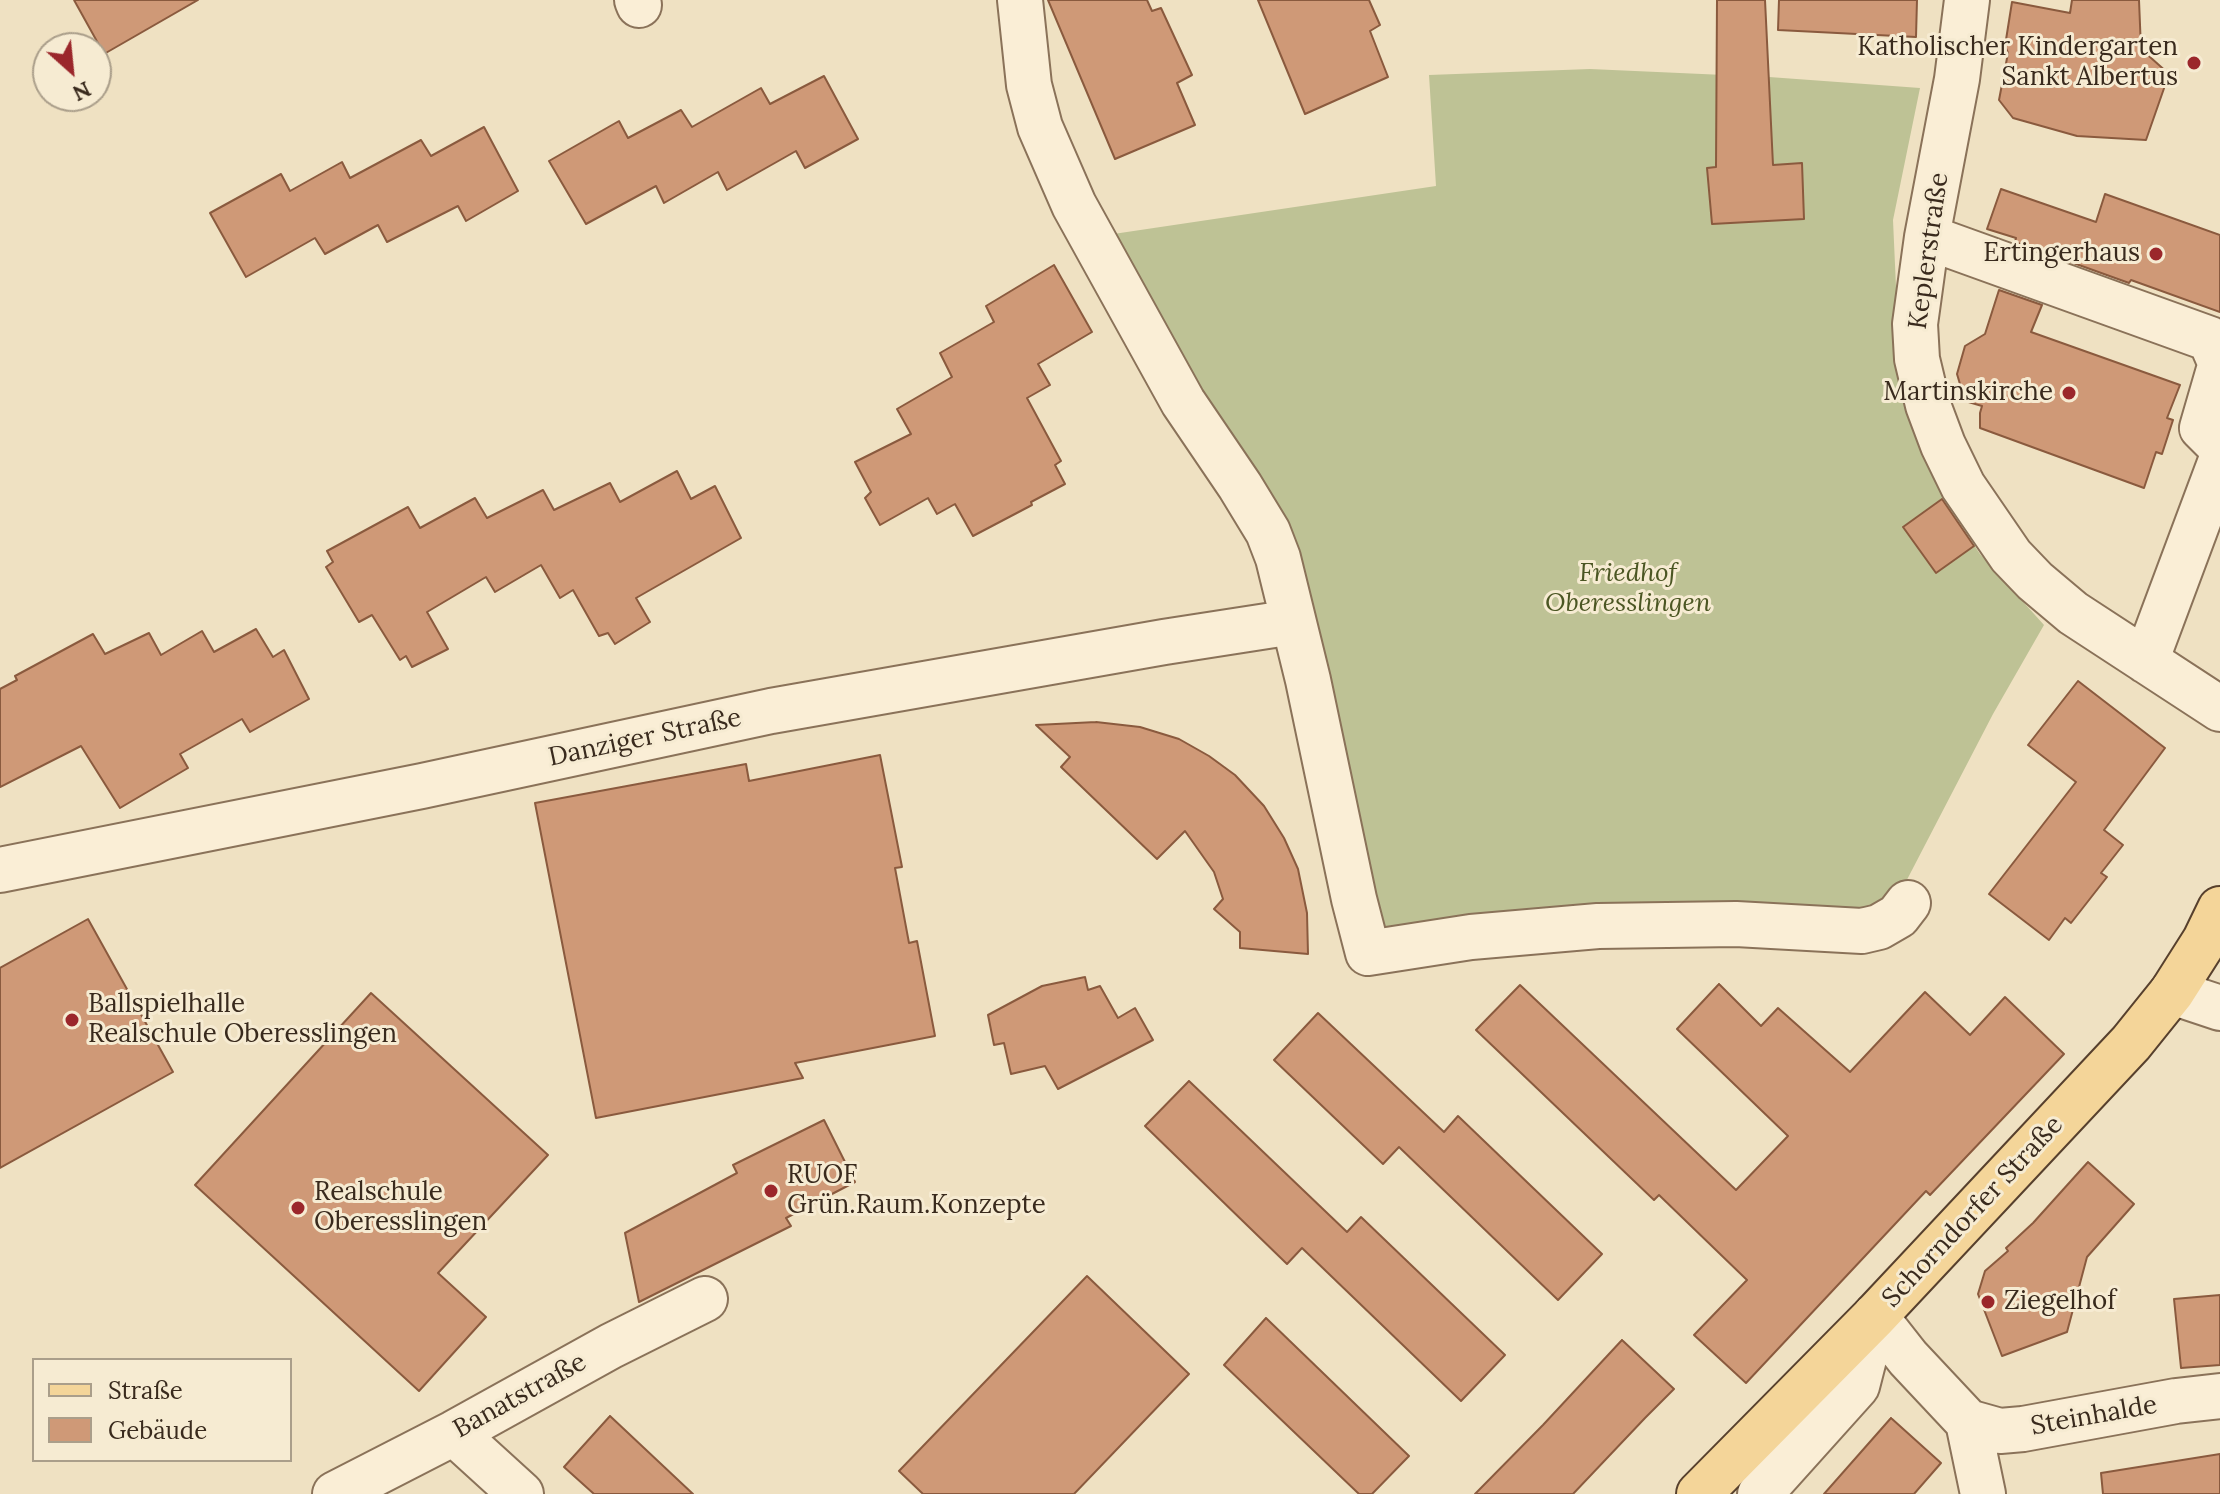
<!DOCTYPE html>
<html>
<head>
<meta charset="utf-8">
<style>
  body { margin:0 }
  #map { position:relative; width:2220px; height:1494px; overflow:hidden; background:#efe1c2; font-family:Lora,serif }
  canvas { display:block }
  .legend { position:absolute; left:32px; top:1358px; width:260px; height:104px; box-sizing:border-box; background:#f6ebd2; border:2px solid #aa9e8a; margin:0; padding:10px 14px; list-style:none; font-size:24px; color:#392a1d }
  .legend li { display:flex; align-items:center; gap:16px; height:40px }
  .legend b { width:40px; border:2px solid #aa9e8a }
  .north { position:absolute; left:32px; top:32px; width:80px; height:80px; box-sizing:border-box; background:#f6ebd2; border:2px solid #aa9e8a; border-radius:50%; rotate:153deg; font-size:22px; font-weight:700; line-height:32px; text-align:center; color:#392a1d }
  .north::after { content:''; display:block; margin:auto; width:28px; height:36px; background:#9b272b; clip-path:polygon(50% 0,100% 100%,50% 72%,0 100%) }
</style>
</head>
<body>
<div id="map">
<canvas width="2220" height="1494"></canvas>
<ul class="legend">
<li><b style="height:10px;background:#f4d599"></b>Straße</li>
<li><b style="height:22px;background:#cf9977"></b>Gebäude</li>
</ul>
<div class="north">N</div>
</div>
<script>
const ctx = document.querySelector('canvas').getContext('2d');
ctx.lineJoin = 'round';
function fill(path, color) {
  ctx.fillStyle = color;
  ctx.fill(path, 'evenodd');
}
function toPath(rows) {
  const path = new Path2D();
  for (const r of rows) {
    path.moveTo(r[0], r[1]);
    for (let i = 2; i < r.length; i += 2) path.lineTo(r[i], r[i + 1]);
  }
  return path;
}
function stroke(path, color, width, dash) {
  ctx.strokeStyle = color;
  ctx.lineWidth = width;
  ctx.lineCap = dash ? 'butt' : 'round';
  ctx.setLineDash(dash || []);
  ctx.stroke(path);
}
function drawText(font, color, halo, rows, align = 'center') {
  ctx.font = font + ' Lora,serif';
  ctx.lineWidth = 6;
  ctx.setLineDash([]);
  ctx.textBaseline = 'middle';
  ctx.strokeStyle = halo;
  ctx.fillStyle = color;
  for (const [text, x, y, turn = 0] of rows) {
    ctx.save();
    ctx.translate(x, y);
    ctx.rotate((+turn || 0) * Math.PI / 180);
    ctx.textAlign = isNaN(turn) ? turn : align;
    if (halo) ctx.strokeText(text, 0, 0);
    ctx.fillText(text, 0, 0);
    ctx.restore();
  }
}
fill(toPath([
  [1590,69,1769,77,1920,88,1893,220,1899,354,1909,410,1943,499,1980,554,2044,625,1993,714,1898,897,1864,921,1373,945,1279,534,1100,236,1436,186,1429,75]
]), '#bec295');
const building = toPath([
  [74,0,198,0,104,54,74,0],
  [1048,0,1147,0,1152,11,1161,8,1192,75,1177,83,1195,125,1115,159,1048,0],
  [1258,0,1369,0,1380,25,1370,31,1388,77,1305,114,1258,0],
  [1717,0,1765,0,1773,165,1802,163,1804,219,1712,224,1707,168,1716,167,1717,0],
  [1779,0,1917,0,1916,37,1778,30,1779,0],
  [2072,0,2139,0,2141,49,2169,74,2146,140,2077,136,2013,118,1999,100,2008,53,2005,46,2012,2,2070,13,2072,0],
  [824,76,858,139,805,168,796,151,727,190,718,172,664,203,656,186,586,224,549,161,619,121,628,138,681,110,692,127,761,88,770,104,824,76],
  [484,127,518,191,466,221,458,206,387,242,378,225,325,254,315,238,246,277,210,213,281,174,290,191,342,162,350,178,421,140,431,156,484,127],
  [2001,189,2096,222,2105,194,2220,235,2220,312,2131,280,2129,283,2015,242,2016,238,1987,229,2001,189],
  [1054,265,1092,332,1038,364,1050,385,1027,398,1061,461,1055,465,1065,484,1031,502,1032,505,973,536,955,504,937,514,928,498,880,525,865,498,871,492,855,462,911,434,897,409,952,377,940,353,994,322,986,306,1054,265],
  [1999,290,2042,305,2031,332,2180,385,2167,418,2173,420,2162,454,2156,452,2144,488,1980,428,1980,413,1982,406,1965,401,1957,374,1965,346,1985,334,1999,290],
  [677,471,691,499,715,486,741,538,636,598,650,622,615,644,608,633,599,636,573,590,560,598,541,565,495,592,486,577,427,612,448,649,412,667,406,656,400,660,372,615,359,622,326,567,333,562,327,551,408,507,420,528,475,498,487,518,543,490,554,510,610,483,620,502,677,471],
  [1942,499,1974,546,1936,573,1903,527,1942,499],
  [256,629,273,657,284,650,309,699,250,732,242,719,180,754,188,768,120,808,81,746,0,787,0,689,17,680,15,676,93,634,105,654,149,633,161,655,202,631,214,652,256,629],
  [2078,681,2165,748,2104,830,2123,845,2101,873,2107,877,2071,923,2065,918,2049,940,1989,894,2076,782,2028,745,2078,681],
  [1096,722,1140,727,1179,739,1209,756,1235,775,1264,806,1284,838,1298,869,1307,913,1308,954,1240,948,1240,932,1214,909,1223,899,1214,872,1185,831,1157,859,1061,767,1070,757,1036,725,1096,722],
  [880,755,902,867,895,868,909,943,917,941,935,1036,795,1063,803,1078,596,1118,535,803,746,764,749,781,880,755],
  [88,919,173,1072,0,1168,0,968,88,919],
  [1085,977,1088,990,1100,986,1118,1018,1135,1008,1153,1040,1058,1089,1045,1066,1011,1074,1004,1043,994,1045,988,1015,1042,986,1085,977],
  [1719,984,1761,1026,1778,1008,1850,1072,1925,992,1970,1035,2005,997,2064,1054,1930,1195,1926,1191,1746,1383,1694,1335,1747,1280,1659,1195,1654,1200,1476,1030,1520,985,1736,1190,1788,1136,1677,1029,1719,984],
  [371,993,548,1155,438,1273,486,1317,419,1391,195,1185,371,993],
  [1318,1013,1444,1132,1458,1116,1602,1254,1558,1300,1399,1147,1383,1164,1274,1060,1318,1013],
  [1189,1081,1347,1232,1361,1217,1505,1355,1461,1401,1302,1248,1287,1264,1145,1126,1189,1081],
  [824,1120,855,1182,786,1218,791,1226,639,1302,625,1233,737,1173,733,1165,824,1120],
  [2088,1162,2134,1204,2087,1257,2067,1332,2002,1356,1978,1294,1985,1271,2008,1251,2006,1248,2033,1223,2088,1162],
  [1087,1276,1189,1374,1074,1494,923,1494,899,1471,1087,1276],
  [2220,1295,2220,1365,2181,1368,2174,1299,2220,1295],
  [1266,1318,1409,1456,1372,1494,1359,1494,1224,1365,1266,1318],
  [1622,1340,1674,1389,1645,1418,1573,1494,1475,1494,1543,1425,1622,1340],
  [610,1416,693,1494,594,1494,564,1467,610,1416],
  [1891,1418,1941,1463,1914,1494,1824,1494,1891,1418],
  [2220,1454,2220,1494,2103,1494,2101,1473,2220,1454]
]);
fill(building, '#cf9977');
stroke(building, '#8a5a3e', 2);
const minor = toPath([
  [637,0,639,5],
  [1020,0,1029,85,1040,127,1074,205,1183,402,1240,486,1268,532,1278,558,1308,680,1354,899,1368,953,1471,937,1598,926,1736,924,1862,931,1879,927,1898,916,1908,903],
  [1967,0,1957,79,1927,237,1915,324,1917,359,1928,405,1943,445,1963,486,2011,556,2035,581,2073,613,2220,709],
  [1927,237,2210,339,2220,362],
  [2220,366,2202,428,2220,446],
  [2146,661,2220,463],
  [0,870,422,786,771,711,1164,642,1293,622],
  [2172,992,2220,1008],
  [1875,1316,1908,1358,1968,1422,1983,1494],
  [1968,1422,2000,1431,2023,1429,2176,1401,2220,1396],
  [454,1433,521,1494],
  [335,1494,454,1433,611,1346,705,1299],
  [1760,1494,1857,1386,1875,1316]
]);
const major = toPath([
  [1699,1494,1875,1316,2131,1043,2172,992,2205,940,2220,909]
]);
stroke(minor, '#8a7259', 48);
stroke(major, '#57402d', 48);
stroke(minor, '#faeed6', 44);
stroke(major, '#f4d599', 44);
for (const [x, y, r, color] of [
  [2194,63,8,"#9b272b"],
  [2156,254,8,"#9b272b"],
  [2069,393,8,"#9b272b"],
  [72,1020,8,"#9b272b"],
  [771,1191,8,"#9b272b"],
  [298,1208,8,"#9b272b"],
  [1988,1302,8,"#9b272b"]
]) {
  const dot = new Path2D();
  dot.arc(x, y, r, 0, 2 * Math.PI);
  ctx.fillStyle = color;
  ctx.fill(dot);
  stroke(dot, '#f6ebd2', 3);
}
drawText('26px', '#392a1d', '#f6ebd2', [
  ["Katholischer Kindergarten",2178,48,"right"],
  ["Sankt Albertus",2178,78,"right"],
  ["Ertingerhaus",2140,254,"right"],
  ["Martinskirche",2053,393,"right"],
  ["Ballspielhalle",88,1005],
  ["Realschule Oberesslingen",88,1035],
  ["RUOF",787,1176],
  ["Grün.Raum.Konzepte",787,1206],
  ["Realschule",314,1193],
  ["Oberesslingen",314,1223],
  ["Ziegelhof",2004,1302]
], 'left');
drawText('26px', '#392a1d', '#f6ebd2', [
  ["Keplerstraße",1929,251,-82],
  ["Danziger Straße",645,738,-12],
  ["Schorndorfer Straße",1973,1212,-47],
  ["Banatstraße",520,1396,-29],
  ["Steinhalde",2094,1416,-10]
]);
drawText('italic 26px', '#4b5623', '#f6ebd2', [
  ["Friedhof",1628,574],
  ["Oberesslingen",1628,604]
]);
</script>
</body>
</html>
